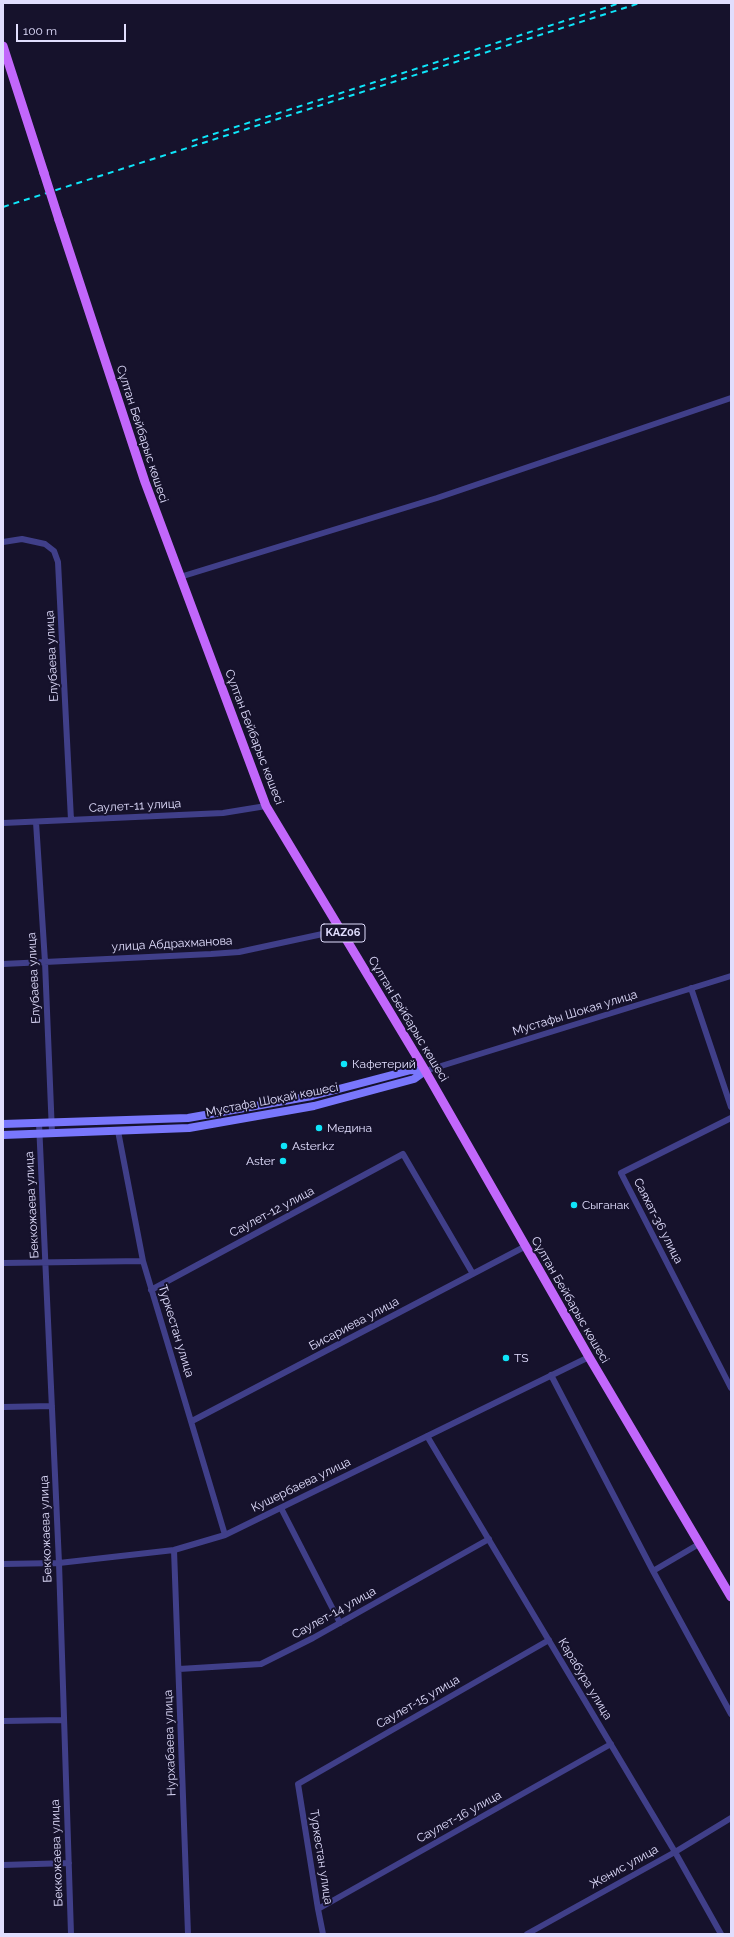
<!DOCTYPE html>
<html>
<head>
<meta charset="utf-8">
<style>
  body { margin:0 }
  #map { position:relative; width:734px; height:1937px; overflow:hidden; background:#16122c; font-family:Raleway,sans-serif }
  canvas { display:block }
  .frame { position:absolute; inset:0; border:4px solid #e1defe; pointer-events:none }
  .scale { position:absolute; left:16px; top:24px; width:110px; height:18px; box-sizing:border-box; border:2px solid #e1defe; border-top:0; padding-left:5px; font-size:12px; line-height:14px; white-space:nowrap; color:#e1defe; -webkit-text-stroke:3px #16122c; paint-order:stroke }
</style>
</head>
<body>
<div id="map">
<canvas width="734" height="1937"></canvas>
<div class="frame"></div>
<div class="scale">100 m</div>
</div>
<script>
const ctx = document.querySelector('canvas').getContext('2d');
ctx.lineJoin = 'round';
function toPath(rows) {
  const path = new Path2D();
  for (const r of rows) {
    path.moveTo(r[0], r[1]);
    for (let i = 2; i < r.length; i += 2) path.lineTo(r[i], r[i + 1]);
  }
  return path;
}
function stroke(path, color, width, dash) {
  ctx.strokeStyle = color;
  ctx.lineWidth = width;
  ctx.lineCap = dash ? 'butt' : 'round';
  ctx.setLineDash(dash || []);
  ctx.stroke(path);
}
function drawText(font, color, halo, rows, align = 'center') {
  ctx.font = font + ' Raleway,sans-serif';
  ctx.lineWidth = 4;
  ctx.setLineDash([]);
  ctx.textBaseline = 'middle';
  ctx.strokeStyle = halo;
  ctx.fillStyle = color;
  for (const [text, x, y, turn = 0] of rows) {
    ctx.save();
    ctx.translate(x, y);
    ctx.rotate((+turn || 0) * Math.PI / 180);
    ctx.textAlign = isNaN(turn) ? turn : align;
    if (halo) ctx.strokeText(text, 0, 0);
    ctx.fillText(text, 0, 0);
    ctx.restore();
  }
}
stroke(toPath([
  [3,542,22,539,45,544,54,551,58,562,71,820],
  [180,577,437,498,731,398],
  [36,822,45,962,52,1133],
  [3,823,223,813,266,806],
  [3,964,211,954,239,952,341,930],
  [691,988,731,1107],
  [425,1071,731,976],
  [731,1118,621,1173,731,1388],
  [39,1123,59,1563,71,1934],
  [118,1131,143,1261,225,1535],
  [3,1263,143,1261],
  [151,1290,403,1154,473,1274],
  [551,1375,653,1571,731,1714],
  [3,1407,52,1406],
  [192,1421,526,1246],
  [427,1436,675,1852,721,1934],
  [281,1508,340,1623],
  [174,1550,188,1934],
  [3,1564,59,1563,174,1550,225,1535,589,1357],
  [653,1571,699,1544],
  [179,1669,261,1664,313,1638,489,1539],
  [3,1721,64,1720],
  [3,1865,69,1863],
  [318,1909,611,1744],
  [323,1934,318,1909,298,1784,549,1640],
  [527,1934,675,1852,731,1818]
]), '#403f89', 6);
stroke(toPath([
  [3,1124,188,1118,312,1096,411,1070,425,1071],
  [3,1135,189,1128,314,1106,414,1079,425,1071]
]), '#7977fc', 8);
stroke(toPath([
  [3,46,44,173],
  [59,220,145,482,266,806,423,1067,589,1357,731,1597]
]), '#c267fb', 9);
stroke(toPath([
  [192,141,620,3],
  [3,207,640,3]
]), '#0fe5f9', 2, [6, 5]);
stroke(toPath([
  [44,173,59,220]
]), '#c267fb', 9);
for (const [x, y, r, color] of [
  [344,1064,4,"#0fe5f9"],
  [319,1128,4,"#0fe5f9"],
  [284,1146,4,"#0fe5f9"],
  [283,1161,4,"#0fe5f9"],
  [574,1205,4,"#0fe5f9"],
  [506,1358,4,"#0fe5f9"]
]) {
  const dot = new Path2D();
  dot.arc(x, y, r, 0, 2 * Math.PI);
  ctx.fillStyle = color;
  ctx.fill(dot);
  stroke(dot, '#16122c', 1.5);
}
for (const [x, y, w] of [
  [343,933,44]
]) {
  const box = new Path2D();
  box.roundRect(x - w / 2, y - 9, w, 18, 3);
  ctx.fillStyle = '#16122c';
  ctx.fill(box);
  stroke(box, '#e1defe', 1);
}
drawText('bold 11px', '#e1defe', null, [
  ["KAZ06",343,933]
]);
drawText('12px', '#e1defe', '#16122c', [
  ["Сұлтан Бейбарыс көшесі",142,434,72],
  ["Елубаева улица",52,656,-93],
  ["Сұлтан Бейбарыс көшесі",254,737,69],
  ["Саулет-11 улица",135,806,-3],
  ["улица Абдрахманова",172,944,-3],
  ["Елубаева улица",34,978,-93],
  ["Мустафы Шокая улица",575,1013,-17],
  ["Сұлтан Бейбарыс көшесі",408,1019,59],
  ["Мұстафа Шоқай көшесі",272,1100,-11],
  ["Беккожаева улица",32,1205,-93],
  ["Саулет-12 улица",272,1212,-28],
  ["Саяхат-36 улица",658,1221,63],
  ["Сұлтан Бейбарыс көшесі",570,1300,60],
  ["Бисариева улица",354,1324,-28],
  ["Туркестан улица",176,1331,73],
  ["Кушербаева улица",301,1485,-26],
  ["Беккожаева улица",46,1529,-92],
  ["Саулет-14 улица",334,1613,-29],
  ["Карабура улица",585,1679,59],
  ["Саулет-15 улица",418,1702,-30],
  ["Нурхабаева улица",170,1743,-92],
  ["Саулет-16 улица",459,1817,-29],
  ["Беккожаева улица",57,1853,-92],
  ["Туркестан улица",321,1857,81],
  ["Женис улица",624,1867,-29]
]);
drawText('12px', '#e1defe', '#16122c', [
  ["Кафетерий",352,1064],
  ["Медина",327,1128],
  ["Aster.kz",292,1146],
  ["Aster",275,1161,"right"],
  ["Сыганак",582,1205],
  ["TS",514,1358]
], 'left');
</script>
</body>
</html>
